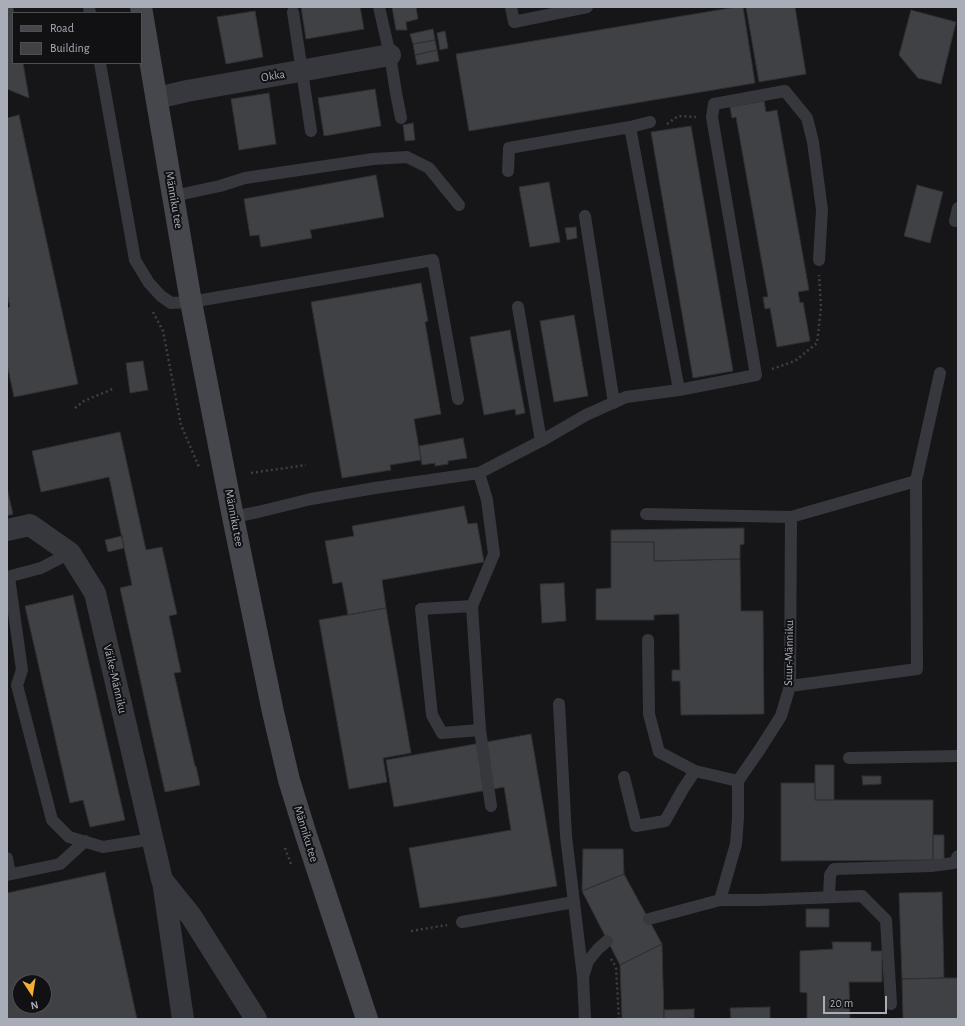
<!DOCTYPE html>
<html>
<head>
<meta charset="utf-8">
<style>
  body { margin:0 }
  #map { position:relative; width:965px; height:1026px; overflow:hidden; background:#161618; font-family:"Alegreya Sans",sans-serif }
  canvas { display:block }
  .frame { position:absolute; inset:0; border:8px solid #a8adb8; pointer-events:none }
  .legend { position:absolute; left:12px; top:12px; width:130px; height:52px; box-sizing:border-box; background:#111113; border:1px solid #4d4f55; margin:0; padding:5px 7px; list-style:none; font-size:12px; color:#a8adb8 }
  .legend li { display:flex; align-items:center; gap:8px; height:20px }
  .legend b { width:20px; border:1px solid #4d4f55 }
  .north { position:absolute; left:12px; top:974px; width:40px; height:40px; box-sizing:border-box; background:#111113; border:1px solid #4d4f55; border-radius:50%; rotate:168deg; font-size:11px; font-weight:700; line-height:16px; text-align:center; color:#a8adb8 }
  .north::after { content:''; display:block; margin:auto; width:14px; height:18px; background:#f2b134; clip-path:polygon(50% 0,100% 100%,50% 72%,0 100%) }
  .scale { position:absolute; left:823px; top:996px; width:64px; height:18px; box-sizing:border-box; border:2px solid #a8adb8; border-top:0; padding-left:5px; font-size:12px; line-height:14px; white-space:nowrap; color:#a8adb8; -webkit-text-stroke:3px #111113; paint-order:stroke }
</style>
</head>
<body>
<div id="map">
<canvas width="965" height="1026"></canvas>
<div class="frame"></div>
<ul class="legend">
<li><b style="height:5px;background:#45474d"></b>Road</li>
<li><b style="height:11px;background:#404145"></b>Building</li>
</ul>
<div class="north">N</div>
<div class="scale">20 m</div>
</div>
<script>
const ctx = document.querySelector('canvas').getContext('2d');
ctx.lineJoin = 'round';
function fill(path, color) {
  ctx.fillStyle = color;
  ctx.fill(path, 'evenodd');
}
function toPath(rows) {
  const path = new Path2D();
  for (const r of rows) {
    path.moveTo(r[0], r[1]);
    for (let i = 2; i < r.length; i += 2) path.lineTo(r[i], r[i + 1]);
  }
  return path;
}
function stroke(path, color, width, dash) {
  ctx.strokeStyle = color;
  ctx.lineWidth = width;
  ctx.lineCap = dash ? 'butt' : 'round';
  ctx.setLineDash(dash || []);
  ctx.stroke(path);
}
function drawText(font, color, halo, rows, align = 'center') {
  ctx.font = font + ' "Alegreya Sans",sans-serif';
  ctx.lineWidth = 4;
  ctx.setLineDash([]);
  ctx.textBaseline = 'middle';
  ctx.strokeStyle = halo;
  ctx.fillStyle = color;
  for (const [text, x, y, turn = 0] of rows) {
    ctx.save();
    ctx.translate(x, y);
    ctx.rotate((+turn || 0) * Math.PI / 180);
    ctx.textAlign = isNaN(turn) ? turn : align;
    if (halo) ctx.strokeText(text, 0, 0);
    ctx.fillText(text, 0, 0);
    ctx.restore();
  }
}
const building = toPath([
  [7,7,13,7,14,13,13,13,13,63,23,63,29,98,7,89,7,7],
  [301,7,360,7,364,29,306,39,301,7],
  [392,7,416,7,418,19,406,22,407,30,396,30,392,7],
  [736,7,743,7,755,83,469,131,456,54,736,7],
  [746,7,795,7,806,74,759,82,746,7],
  [911,10,956,22,941,84,918,78,899,55,911,10],
  [255,11,263,57,226,64,217,17,255,11],
  [433,29,435,40,413,44,410,34,433,29],
  [445,31,448,48,440,50,437,33,445,31],
  [435,40,437,50,415,55,413,44,435,40],
  [437,50,439,61,417,65,415,55,437,50],
  [375,89,381,126,324,136,318,98,375,89],
  [269,93,276,144,239,150,231,99,269,93],
  [764,101,766,112,777,110,809,290,798,292,800,303,803,302,810,341,777,347,770,308,765,309,763,297,768,297,736,117,732,118,730,107,764,101],
  [19,115,78,384,14,397,7,364,7,308,10,307,7,294,7,118,19,115],
  [413,123,415,140,405,141,403,125,413,123],
  [691,126,733,371,693,378,651,132,691,126],
  [376,175,384,217,310,230,312,238,261,247,259,235,250,236,244,199,376,175],
  [549,182,560,242,530,247,519,187,549,182],
  [917,185,943,192,930,243,904,236,917,185],
  [576,227,577,238,567,240,565,228,576,227],
  [421,283,428,321,425,322,441,414,414,419,421,460,390,465,391,470,342,478,311,302,421,283],
  [574,315,588,396,554,402,540,321,574,315],
  [510,330,525,413,516,415,515,409,484,415,470,337,510,330],
  [143,361,148,390,130,393,126,363,143,361],
  [120,432,146,550,162,547,177,614,169,616,181,672,174,673,195,766,196,766,200,785,165,792,120,588,132,585,109,477,41,492,32,451,120,432],
  [463,438,467,458,448,461,448,464,435,466,435,463,422,465,419,446,463,438],
  [7,488,13,514,7,516,7,488],
  [464,506,468,524,477,523,484,562,382,580,386,608,348,615,342,582,333,584,325,541,354,536,352,526,464,506],
  [744,528,744,544,740,545,740,559,654,561,654,542,611,542,611,530,744,528],
  [122,536,124,548,108,552,105,540,122,536],
  [611,542,654,542,654,561,740,559,741,611,763,611,764,714,681,715,680,681,672,681,672,670,680,670,679,614,654,615,654,620,596,620,596,589,611,588,611,542],
  [564,583,566,621,542,623,540,584,564,583],
  [73,595,125,820,90,827,83,800,70,803,25,606,73,595],
  [386,608,411,753,383,758,387,782,349,789,319,620,386,608],
  [531,734,557,886,493,897,420,908,409,848,511,830,504,787,394,807,386,760,531,734],
  [815,765,834,765,834,800,815,800,815,765],
  [862,776,881,776,881,784,863,785,862,776],
  [781,783,815,783,815,800,933,800,933,860,781,861,781,783],
  [933,835,944,835,944,860,933,860,933,835],
  [583,849,623,849,624,874,582,891,583,849],
  [105,872,137,1019,7,1019,7,893,105,872],
  [20,982,44,982,44,1006,20,1006,20,982],
  [624,874,662,944,620,965,582,891,624,874],
  [942,892,944,978,902,979,899,893,942,892],
  [806,909,829,909,829,927,806,927,806,909],
  [832,942,871,942,871,951,882,951,882,982,849,982,850,1019,807,1019,807,993,800,992,800,951,833,949,832,942],
  [662,944,664,1019,622,1019,620,965,662,944],
  [944,978,958,978,958,1019,903,1019,902,979,944,978],
  [770,1007,770,1019,731,1019,730,1008,770,1007],
  [694,1009,694,1019,664,1019,664,1010,694,1009]
]);
fill(building, '#404145');
stroke(building, '#303034', 1);
stroke(toPath([
  [667,124,678,116,696,117],
  [153,312,163,331,181,425,199,467],
  [772,369,795,361,817,343,821,307,819,275],
  [75,408,84,401,115,388],
  [251,473,306,465],
  [285,848,291,864],
  [411,931,447,925],
  [611,959,616,967,619,1019]
]), '#3d3f44', 2.5, [2, 3]);
stroke(toPath([
  [89,7,90,13],
  [379,7,390,55,396,93,401,118],
  [511,7,514,22,587,7],
  [293,12,311,131],
  [100,63,135,260,149,283,161,296,171,303,191,302,433,260,458,399],
  [508,171,509,148,630,127,650,122],
  [173,196,220,186,245,178,373,159,407,157,429,168,459,205],
  [585,216,614,403],
  [955,221,958,208],
  [518,307,541,441],
  [679,390,756,375,712,117,714,104,785,91,807,118,813,142,822,210,819,260],
  [479,473,487,500,494,554,472,606,480,730,491,806],
  [646,514,791,517],
  [233,517,258,512,311,499,375,488,479,473,541,441,586,415,626,397,679,390,630,127],
  [7,577,41,568,70,553],
  [9,577,22,670,17,685,52,820,69,837,103,847,153,839],
  [472,606,421,609,432,715,442,733,480,730],
  [648,640,649,714,659,752,695,771,738,781],
  [790,686,917,669,916,481,940,373],
  [559,704,566,836,583,977],
  [849,758,958,756],
  [624,777,636,826,665,821,683,789,695,771],
  [7,858,10,874],
  [7,875,60,864,85,841],
  [829,897,830,875,834,869,931,866,954,863,958,856],
  [720,900,759,900,862,896,886,920,891,1004],
  [649,919,720,900,736,844,738,818,738,781,760,749,781,716,790,686,791,517,916,481],
  [462,922,574,902],
  [585,1019,583,977,588,961,598,949,607,941]
]), '#37383d', 12);
stroke(toPath([
  [157,98,187,91,390,55],
  [7,530,30,525,70,553,95,593,162,880,191,916,256,1019],
  [163,881,183,1019]
]), '#37383d', 22);
stroke(toPath([
  [141,7,191,302,233,517,273,712,289,780,306,835,367,1019]
]), '#45474d', 22);
drawText('12px', '#a8adb8', '#111113', [
  ["Okka",273,76,-10],
  ["Männiku tee",174,200,80],
  ["Männiku tee",234,518,79],
  ["Suur-Männiku",789,653,-89],
  ["Väike-Männiku",115,679,77],
  ["Männiku tee",306,834,73]
]);
</script>
</body>
</html>
